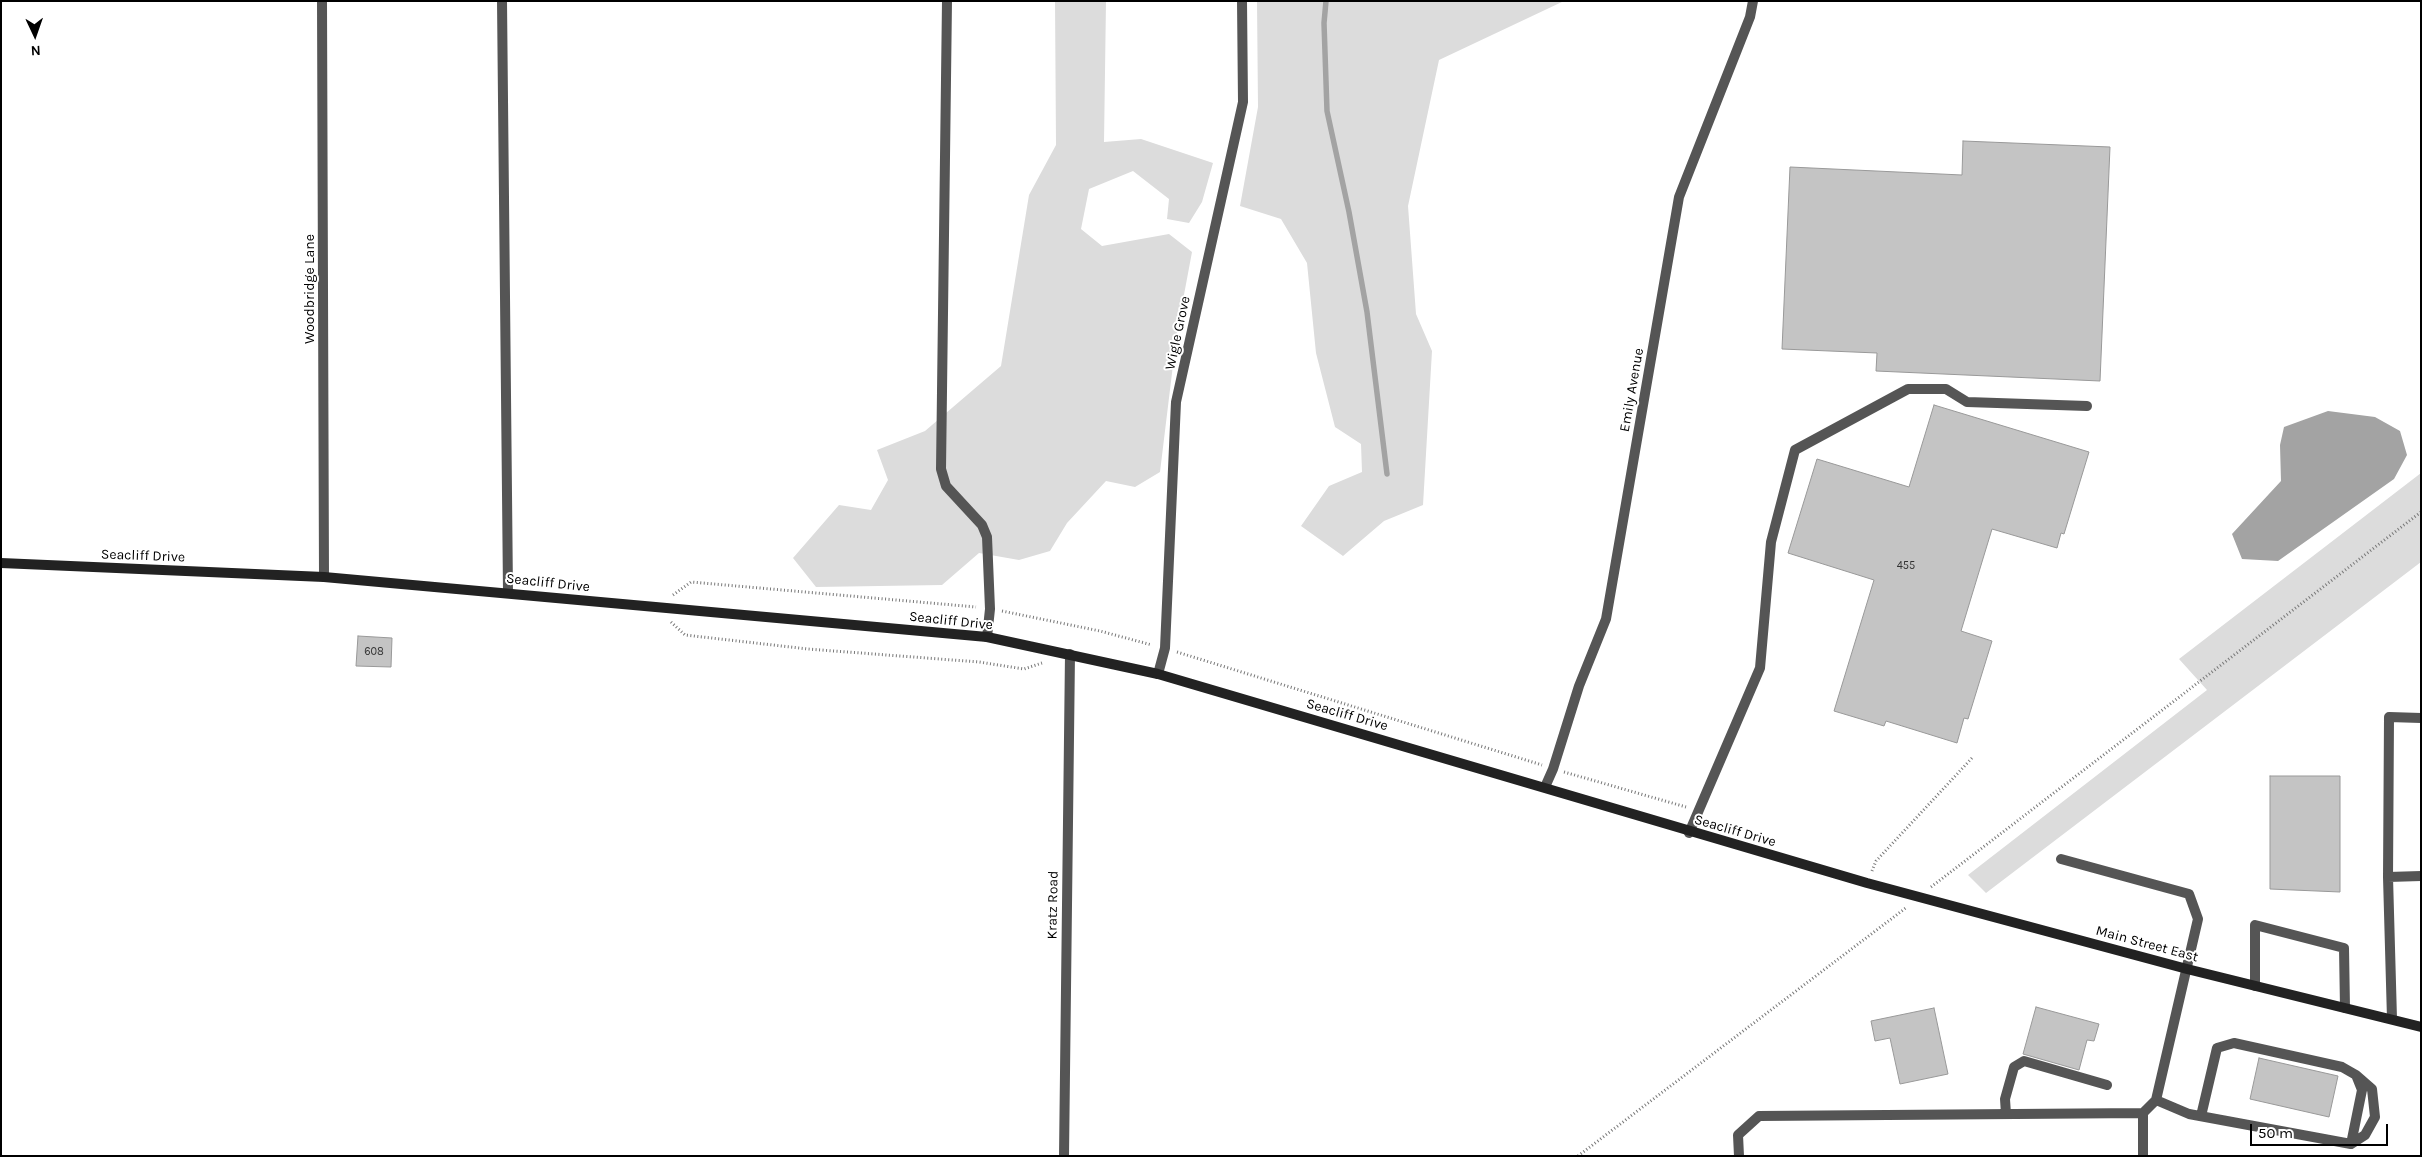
<!DOCTYPE html>
<html>
<head>
<meta charset="utf-8">
<style>
  body { margin:0 }
  #map { position:relative; width:2422px; height:1157px; overflow:hidden; background:#fff; font-family:Karla,sans-serif }
  canvas { display:block }
  .frame { position:absolute; inset:0; border:2px solid #000; pointer-events:none }
  .north { position:absolute; left:10px; top:10px; width:50px; height:50px; -webkit-text-stroke:4px #fff; paint-order:stroke; rotate:177deg; font-size:14px; font-weight:700; line-height:20px; text-align:center; color:#000 }
  .north::after { content:''; display:block; margin:auto; width:18px; height:22px; background:#000; clip-path:polygon(50% 0,100% 100%,50% 72%,0 100%) }
  .scale { position:absolute; left:2250px; top:1124px; width:138px; height:22px; box-sizing:border-box; border:2px solid #000; border-top:0; padding-left:6px; font-size:15px; line-height:18px; white-space:nowrap; color:#000; -webkit-text-stroke:4px #fff; paint-order:stroke }
</style>
</head>
<body>
<div id="map">
<canvas width="2422" height="1157"></canvas>
<div class="frame"></div>
<div class="north">N</div>
<div class="scale">50 m</div>
</div>
<script>
const ctx = document.querySelector('canvas').getContext('2d');
ctx.lineJoin = 'round';
function fill(path, color) {
  ctx.fillStyle = color;
  ctx.fill(path, 'evenodd');
}
function toPath(rows) {
  const path = new Path2D();
  for (const r of rows) {
    path.moveTo(r[0], r[1]);
    for (let i = 2; i < r.length; i += 2) path.lineTo(r[i], r[i + 1]);
  }
  return path;
}
function stroke(path, color, width, dash) {
  ctx.strokeStyle = color;
  ctx.lineWidth = width;
  ctx.lineCap = dash ? 'butt' : 'round';
  ctx.setLineDash(dash || []);
  ctx.stroke(path);
}
function drawText(font, color, halo, rows, align = 'center') {
  ctx.font = font + ' Karla,sans-serif';
  ctx.lineWidth = 4;
  ctx.setLineDash([]);
  ctx.textBaseline = 'middle';
  ctx.strokeStyle = halo;
  ctx.fillStyle = color;
  for (const [text, x, y, turn = 0] of rows) {
    ctx.save();
    ctx.translate(x, y);
    ctx.rotate((+turn || 0) * Math.PI / 180);
    ctx.textAlign = isNaN(turn) ? turn : align;
    if (halo) ctx.strokeText(text, 0, 0);
    ctx.fillText(text, 0, 0);
    ctx.restore();
  }
}
fill(toPath([
  [1055,1,1106,1,1104,142,1141,139,1213,163,1202,202,1189,223,1167,219,1169,199,1133,171,1089,189,1081,229,1102,246,1169,234,1192,252,1177,332,1160,472,1135,487,1106,481,1067,523,1050,551,1019,560,979,553,942,585,816,587,793,558,839,505,871,510,888,480,877,450,925,431,1001,366,1029,195,1056,145],
  [1257,1,1564,1,1439,60,1408,206,1416,314,1432,351,1423,505,1384,521,1343,556,1301,526,1329,486,1362,472,1361,444,1335,427,1316,353,1307,263,1281,219,1240,206,1258,107],
  [2421,473,2421,562,1986,893,1968,875,2207,690,2179,659]
]), '#dcdcdc');
fill(toPath([
  [2328,411,2375,417,2400,431,2407,455,2394,479,2278,561,2242,559,2232,534,2281,481,2280,445,2284,427]
]), '#a3a3a3');
stroke(toPath([
  [1326,1,1324,23,1327,111,1349,212,1367,312,1387,474]
]), '#a3a3a3', 5.5);
const building = toPath([
  [1963,141,2110,147,2100,381,1876,371,1877,353,1782,349,1790,167,1962,175,1963,141],
  [1934,405,2089,452,2064,534,2061,533,2057,548,1992,529,1961,631,1992,641,1968,719,1964,718,1957,743,1886,721,1884,726,1834,711,1874,580,1788,553,1817,459,1909,487,1934,405],
  [358,636,392,638,391,667,356,666,358,636],
  [2270,776,2340,776,2340,892,2270,889,2270,776],
  [2036,1007,2099,1024,2094,1041,2087,1040,2079,1070,2023,1054,2036,1007],
  [1934,1008,1948,1074,1900,1084,1890,1038,1875,1041,1871,1021,1934,1008],
  [2259,1058,2338,1076,2329,1117,2250,1099,2259,1058]
]);
fill(building, '#c4c4c4');
stroke(building, '#999', 1);
stroke(toPath([
  [673,595,691,582,976,607],
  [1002,611,1100,631,1152,645],
  [671,622,685,635,808,649,979,662,1024,669,1042,663],
  [1177,652,1542,765],
  [1564,772,1686,807],
  [1872,871,1876,861,1972,758],
  [1931,887,2421,512],
  [1578,1156,1907,907]
]), '#777', 3, [1, 2.5]);
stroke(toPath([
  [947,1,941,469,946,486,982,525,987,537,990,609,987,637],
  [1689,833,1760,668,1771,542,1795,450,1908,389,1946,389,1967,402,2087,406],
  [2388,877,2389,717,2421,718],
  [2255,986,2255,925,2344,948,2345,1008],
  [2392,1019,2388,877,2421,876],
  [2156,1100,2189,1114,2351,1144,2365,1135,2375,1117,2372,1089,2356,1075],
  [2143,1113,2143,1156],
  [2006,1114,2005,1099,2014,1067,2024,1061,2107,1085],
  [2201,1116,2217,1048,2234,1043,2342,1067,2356,1075,2362,1090,2351,1144],
  [1739,1156,1738,1135,1759,1116,2143,1113,2156,1100,2198,919,2189,894,2061,859]
]), '#555', 10);
stroke(toPath([
  [322,1,324,577],
  [502,1,508,592],
  [1158,674,1165,648,1176,402,1243,102,1242,1],
  [1545,787,1553,769,1579,686,1606,619,1679,197,1750,17,1753,1],
  [1064,1156,1070,654]
]), '#555', 10);
stroke(toPath([
  [1,563,324,577,987,637,1158,674,1867,883,2187,969,2421,1027]
]), '#222', 10);
drawText('11px', '#313131', null, [
  ["455",1906,566],
  ["608",374,652]
]);
drawText('14px', '#000', '#fff', [
  ["Woodbridge Lane",310,289,-90],
  ["Wigle Grove",1178,333,-78],
  ["Emily Avenue",1632,390,-80],
  ["Seacliff Drive",143,556,2],
  ["Seacliff Drive",548,583,6],
  ["Seacliff Drive",951,621,6],
  ["Seacliff Drive",1347,715,16],
  ["Seacliff Drive",1735,831,16],
  ["Kratz Road",1053,905,-89],
  ["Main Street East",2147,944,15]
]);
</script>
</body>
</html>
